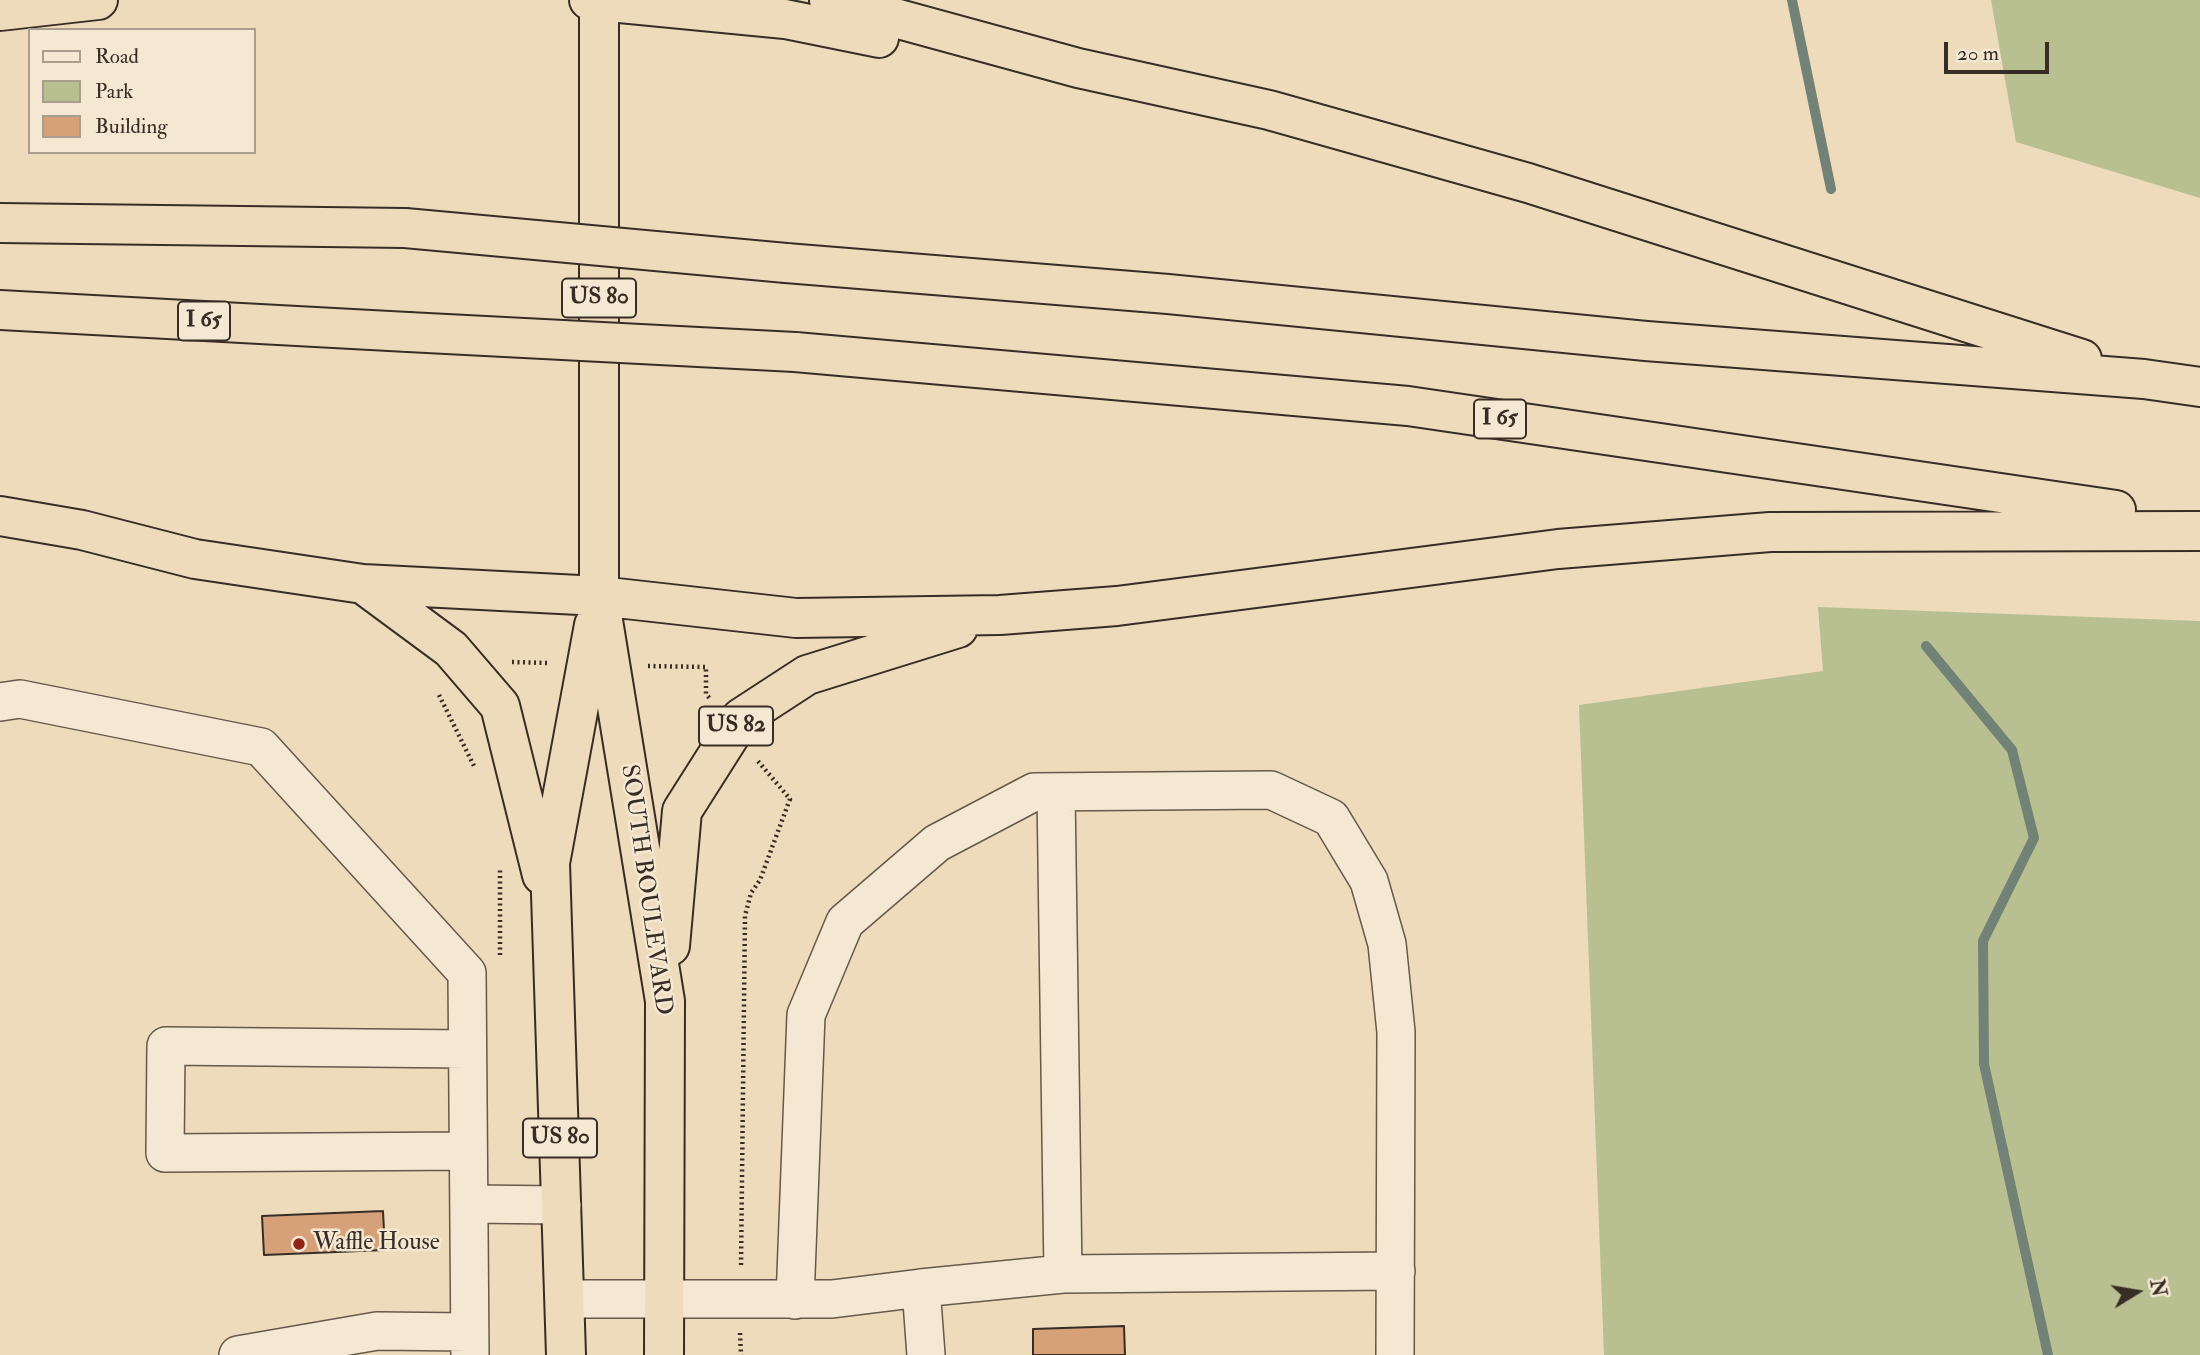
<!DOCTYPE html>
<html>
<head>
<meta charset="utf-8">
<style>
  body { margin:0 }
  #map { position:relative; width:2200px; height:1355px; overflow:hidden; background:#eedbbb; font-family:"IM FELL Double Pica",serif }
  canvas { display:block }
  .legend { position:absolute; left:28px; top:28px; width:228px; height:126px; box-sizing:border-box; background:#f4e8d3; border:2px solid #a99d8d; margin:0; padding:9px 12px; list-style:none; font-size:21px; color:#382d25 }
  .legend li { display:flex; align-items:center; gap:14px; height:35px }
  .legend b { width:35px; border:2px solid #a99d8d }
  .north { position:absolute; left:2102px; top:1257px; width:70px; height:70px; -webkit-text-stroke:5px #f4e8d3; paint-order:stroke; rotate:79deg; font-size:19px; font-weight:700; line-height:28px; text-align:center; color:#382d25 }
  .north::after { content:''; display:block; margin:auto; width:24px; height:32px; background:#382d25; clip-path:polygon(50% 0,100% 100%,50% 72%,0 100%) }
  .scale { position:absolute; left:1944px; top:42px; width:105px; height:32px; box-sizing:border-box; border:4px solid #382d25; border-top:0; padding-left:9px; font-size:21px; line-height:24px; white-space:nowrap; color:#382d25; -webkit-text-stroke:5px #f4e8d3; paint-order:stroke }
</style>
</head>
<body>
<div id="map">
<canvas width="2200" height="1355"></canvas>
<ul class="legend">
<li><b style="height:9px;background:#f4e8d3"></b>Road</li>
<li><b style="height:19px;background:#b8c091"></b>Park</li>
<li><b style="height:19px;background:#d6a179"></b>Building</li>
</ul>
<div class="north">N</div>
<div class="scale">20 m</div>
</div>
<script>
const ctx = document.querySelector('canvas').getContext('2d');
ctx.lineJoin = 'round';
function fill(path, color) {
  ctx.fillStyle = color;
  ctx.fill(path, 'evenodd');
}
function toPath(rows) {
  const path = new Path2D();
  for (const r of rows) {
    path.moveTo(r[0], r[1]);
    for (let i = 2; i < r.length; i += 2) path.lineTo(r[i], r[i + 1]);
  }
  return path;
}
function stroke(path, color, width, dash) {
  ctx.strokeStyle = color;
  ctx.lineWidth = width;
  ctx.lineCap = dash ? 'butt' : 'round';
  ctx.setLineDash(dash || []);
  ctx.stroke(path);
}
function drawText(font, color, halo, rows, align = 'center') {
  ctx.font = font + ' "IM FELL Double Pica",serif';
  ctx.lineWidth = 5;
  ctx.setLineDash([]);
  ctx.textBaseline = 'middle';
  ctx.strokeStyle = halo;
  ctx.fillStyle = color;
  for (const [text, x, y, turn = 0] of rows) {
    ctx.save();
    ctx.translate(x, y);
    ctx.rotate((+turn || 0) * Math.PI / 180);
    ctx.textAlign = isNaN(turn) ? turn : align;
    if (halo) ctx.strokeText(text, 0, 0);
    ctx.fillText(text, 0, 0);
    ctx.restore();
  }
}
fill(toPath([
  [1991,0,2200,0,2200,198,2016,142],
  [1818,607,2200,621,2200,1355,1604,1355,1579,705,1823,671]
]), '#b8c091');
stroke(toPath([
  [1792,0,1831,189],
  [1926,646,2012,750,2034,838,1983,941,1984,1064,2048,1355]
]), '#738277', 10);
const building = toPath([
  [383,1211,385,1250,264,1255,262,1216,383,1211],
  [1124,1326,1125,1355,1033,1355,1033,1329,1124,1326]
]);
fill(building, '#d6a179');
stroke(building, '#382d25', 2);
const minor = toPath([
  [0,702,20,699,261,747,467,973,470,1355],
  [1056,792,1063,1274],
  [467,1049,166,1046,165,1153,468,1151],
  [469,1204,562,1205],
  [921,1288,1063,1274,1396,1271],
  [565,1299,832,1299,921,1288,926,1355],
  [795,1300,806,1015,845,922,937,843,1034,792,1271,790,1331,818,1369,881,1387,944,1396,1032,1395,1355],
  [238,1355,377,1331,469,1332]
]);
const highway = toPath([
  [589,0,785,19,879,38],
  [829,0,1078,68,1269,110,1528,183,2082,359],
  [599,1,599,596,665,1001,664,1355],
  [0,11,98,0],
  [0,223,405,228],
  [786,263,1168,294,1646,341,2144,379,2200,387],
  [0,310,408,332],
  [795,352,1408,406,2116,510],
  [0,516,82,530,195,559,363,584,599,596,796,618,1000,615,1117,606,1558,549,1770,532,2200,531],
  [363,584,451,649,500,706,542,875],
  [670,946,682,811,741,718,807,675,958,628],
  [566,1355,550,863,594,625]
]);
stroke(minor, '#66584a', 40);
stroke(highway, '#382d25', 42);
stroke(toPath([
  [512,662,549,663],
  [648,666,706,667,706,694,711,700],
  [439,695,475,768],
  [500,955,500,869],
  [741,1265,745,916,751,893,760,880,790,799,757,760],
  [740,1333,741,1355]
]), '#382d25', 4.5, [2, 3.5]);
stroke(minor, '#f4e8d3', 37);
stroke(highway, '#eedbbb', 38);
const highwayBridge = toPath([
  [405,228,786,263],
  [408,332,795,352]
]);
stroke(highwayBridge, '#382d25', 42, []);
stroke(highwayBridge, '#eedbbb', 38);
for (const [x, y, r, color] of [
  [299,1244,7,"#8f2418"]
]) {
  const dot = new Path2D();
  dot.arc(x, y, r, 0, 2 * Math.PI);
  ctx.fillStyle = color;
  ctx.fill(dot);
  stroke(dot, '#f4e8d3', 2.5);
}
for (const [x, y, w] of [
  [599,298,74],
  [204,321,52],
  [1500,419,52],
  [736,726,74],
  [560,1138,74]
]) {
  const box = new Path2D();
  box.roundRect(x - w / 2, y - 19.5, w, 39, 5);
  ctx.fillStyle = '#f4e8d3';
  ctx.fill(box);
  stroke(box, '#382d25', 2);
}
drawText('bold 23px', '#382d25', null, [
  ["US 80",599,298],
  ["I 65",204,321],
  ["I 65",1500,419],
  ["US 82",736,726],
  ["US 80",560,1138]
]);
drawText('24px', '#382d25', '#f4e8d3', [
  ["SOUTH BOULEVARD",645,890,82]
]);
drawText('24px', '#382d25', '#f4e8d3', [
  ["Waffle House",313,1244]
], 'left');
</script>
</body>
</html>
